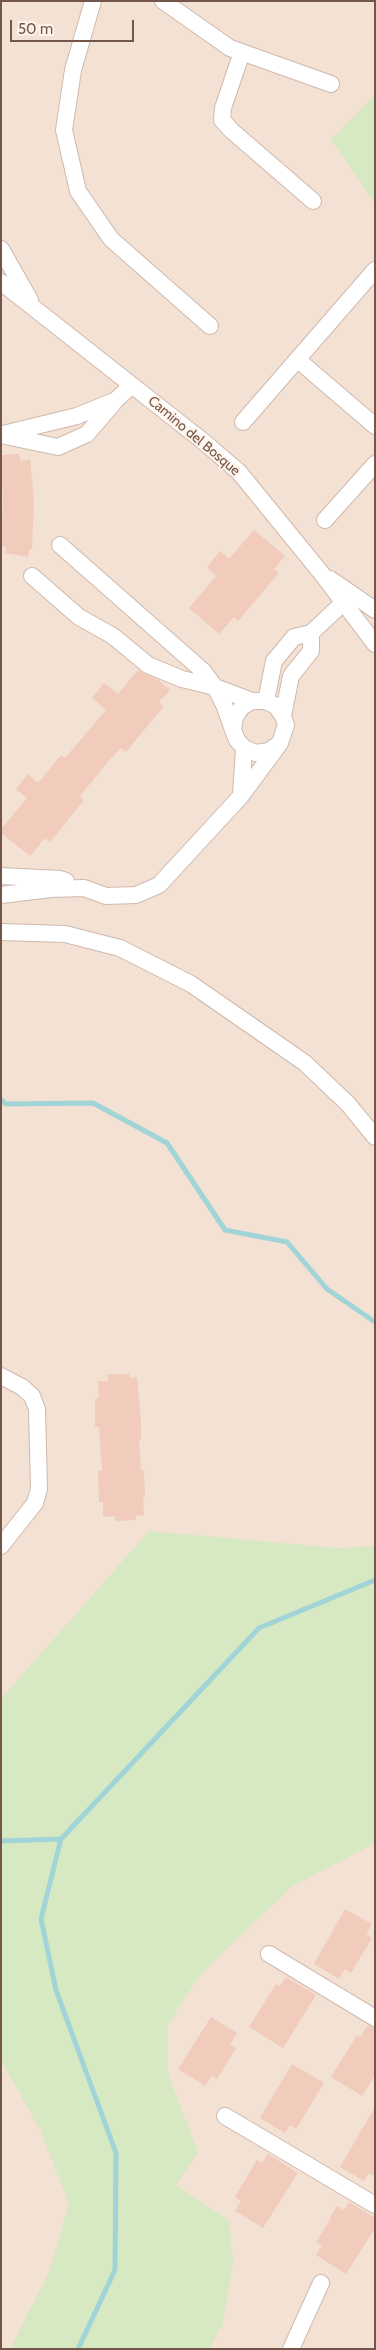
<!DOCTYPE html>
<html>
<head>
<meta charset="utf-8">
<style>
  body { margin:0 }
  #map { position:relative; width:376px; height:2350px; overflow:hidden; background:#fcf0e5; font-family:Cabin,sans-serif }
  canvas { display:block }
  .frame { position:absolute; inset:0; border:2px solid #74554a; pointer-events:none }
  .scale { position:absolute; left:10px; top:20px; width:124px; height:22px; box-sizing:border-box; border:2px solid #74554a; border-top:0; padding-left:6px; font-size:15px; line-height:18px; white-space:nowrap; color:#74554a; -webkit-text-stroke:4px #fff5eb; paint-order:stroke }
</style>
</head>
<body>
<div id="map">
<canvas width="376" height="2350"></canvas>
<div class="frame"></div>
<div class="scale">50 m</div>
</div>
<script>
const ctx = document.querySelector('canvas').getContext('2d');
ctx.lineJoin = 'round';
function fill(path, color) {
  ctx.fillStyle = color;
  ctx.fill(path, 'evenodd');
}
function toPath(rows) {
  const path = new Path2D();
  for (const r of rows) {
    path.moveTo(r[0], r[1]);
    for (let i = 2; i < r.length; i += 2) path.lineTo(r[i], r[i + 1]);
  }
  return path;
}
function stroke(path, color, width, dash) {
  ctx.strokeStyle = color;
  ctx.lineWidth = width;
  ctx.lineCap = dash ? 'butt' : 'round';
  ctx.setLineDash(dash || []);
  ctx.stroke(path);
}
function drawText(font, color, halo, rows, align = 'center') {
  ctx.font = font + ' Cabin,sans-serif';
  ctx.lineWidth = 4;
  ctx.setLineDash([]);
  ctx.textBaseline = 'middle';
  ctx.strokeStyle = halo;
  ctx.fillStyle = color;
  for (const [text, x, y, turn = 0] of rows) {
    ctx.save();
    ctx.translate(x, y);
    ctx.rotate((+turn || 0) * Math.PI / 180);
    ctx.textAlign = isNaN(turn) ? turn : align;
    if (halo) ctx.strokeText(text, 0, 0);
    ctx.fillText(text, 0, 0);
    ctx.restore();
  }
}
fill(toPath([
  [1,1,375,1,375,2349,1,2349]
]), '#f3e1d3');
fill(toPath([
  [375,95,375,203,331,140],
  [149,1531,338,1548,375,1546,375,1843,291,1887,201,1974,168,2024,168,2074,198,2152,176,2185,229,2220,233,2263,223,2324,209,2349,10,2349,49,2272,69,2203,40,2130,1,2060,1,1699]
]), '#d7e9c3');
stroke(toPath([
  [1,1100,6,1104,93,1103,167,1143,225,1230,287,1242,327,1289,375,1322],
  [1,1841,61,1839],
  [78,2349,115,2270,116,2153,56,1990,41,1919,61,1839,259,1628,375,1580]
]), '#a0d4d7', 5);
fill(toPath([
  [19,454,21,461,30,459,34,500,32,549,29,550,28,557,5,553,6,547,1,546,3,502,1,455],
  [254,530,285,556,274,569,279,573,238,621,234,617,219,634,189,608,216,576,207,567,220,551,229,559],
  [138,670,158,680,170,690,159,702,164,706,126,752,121,748,107,763,80,796,84,800,50,842,45,838,30,856,1,833,1,829,27,798,16,789,28,774,38,783,61,755,65,758,106,710,92,698,104,683,118,694],
  [107,1374,129,1374,130,1378,137,1377,141,1421,141,1440,139,1440,141,1470,144,1470,145,1497,143,1498,144,1515,136,1516,136,1520,115,1521,115,1516,103,1517,103,1502,99,1502,98,1471,102,1471,99,1427,95,1427,95,1399,99,1397,98,1381,108,1381],
  [345,1909,372,1924,366,1934,372,1938,351,1973,345,1969,339,1979,314,1964],
  [286,1977,316,1995,283,2048,249,2027,276,1984,280,1986],
  [211,2017,237,2033,230,2045,236,2048,217,2079,212,2075,205,2086,178,2069],
  [368,2025,375,2028,375,2075,362,2096,331,2077,357,2035,360,2037],
  [292,2064,324,2083,296,2129,290,2125,285,2133,260,2118],
  [375,2107,375,2176,369,2173,364,2181,340,2167],
  [268,2154,298,2173,263,2228,235,2211,241,2201,235,2197,257,2160,262,2163],
  [349,2202,375,2218,375,2228,346,2274,316,2255,322,2245,316,2242,331,2218,330,2217,337,2206,344,2210]
]), '#f1ccbd');
const minor = toPath([
  [93,1,73,70,64,130,78,191,111,239,210,326],
  [163,1,230,48,331,84],
  [242,52,223,108,222,120,232,131,313,201],
  [1,249,30,300],
  [1,282,204,442,239,472,322,574,375,644],
  [298,360,375,426],
  [243,422,375,270],
  [3,434,77,416,114,401],
  [1,435,58,447,87,434,116,400,132,385],
  [325,520,375,464],
  [60,545,203,671,215,687,225,707,233,730,237,740,244,748,256,753,269,751,280,743,286,725,283,716,276,706,266,701,252,701,242,707,235,717,233,730],
  [32,576,79,617,113,636,148,665,182,679,215,687,252,701],
  [330,579,375,610],
  [266,701,274,661,294,637,311,633,343,603],
  [283,716,291,676,311,651,311,633],
  [241,796,244,748],
  [1,876,60,879,66,881],
  [1,895,51,889,84,888,106,896,136,895,159,885,241,796,278,746],
  [1,932,65,934,120,948,191,984,305,1063,348,1104,375,1137],
  [1,1376,22,1387,32,1396,37,1409,39,1489,35,1503,1,1546],
  [269,1954,375,2018],
  [225,2116,375,2205],
  [291,2349,321,2283]
]);
stroke(minor, '#cfb9ae', 18);
stroke(minor, '#fff', 16);
drawText('14px', '#74554a', '#fff5eb', [
  ["Camino del Bosque",194,436,40]
]);
</script>
</body>
</html>
